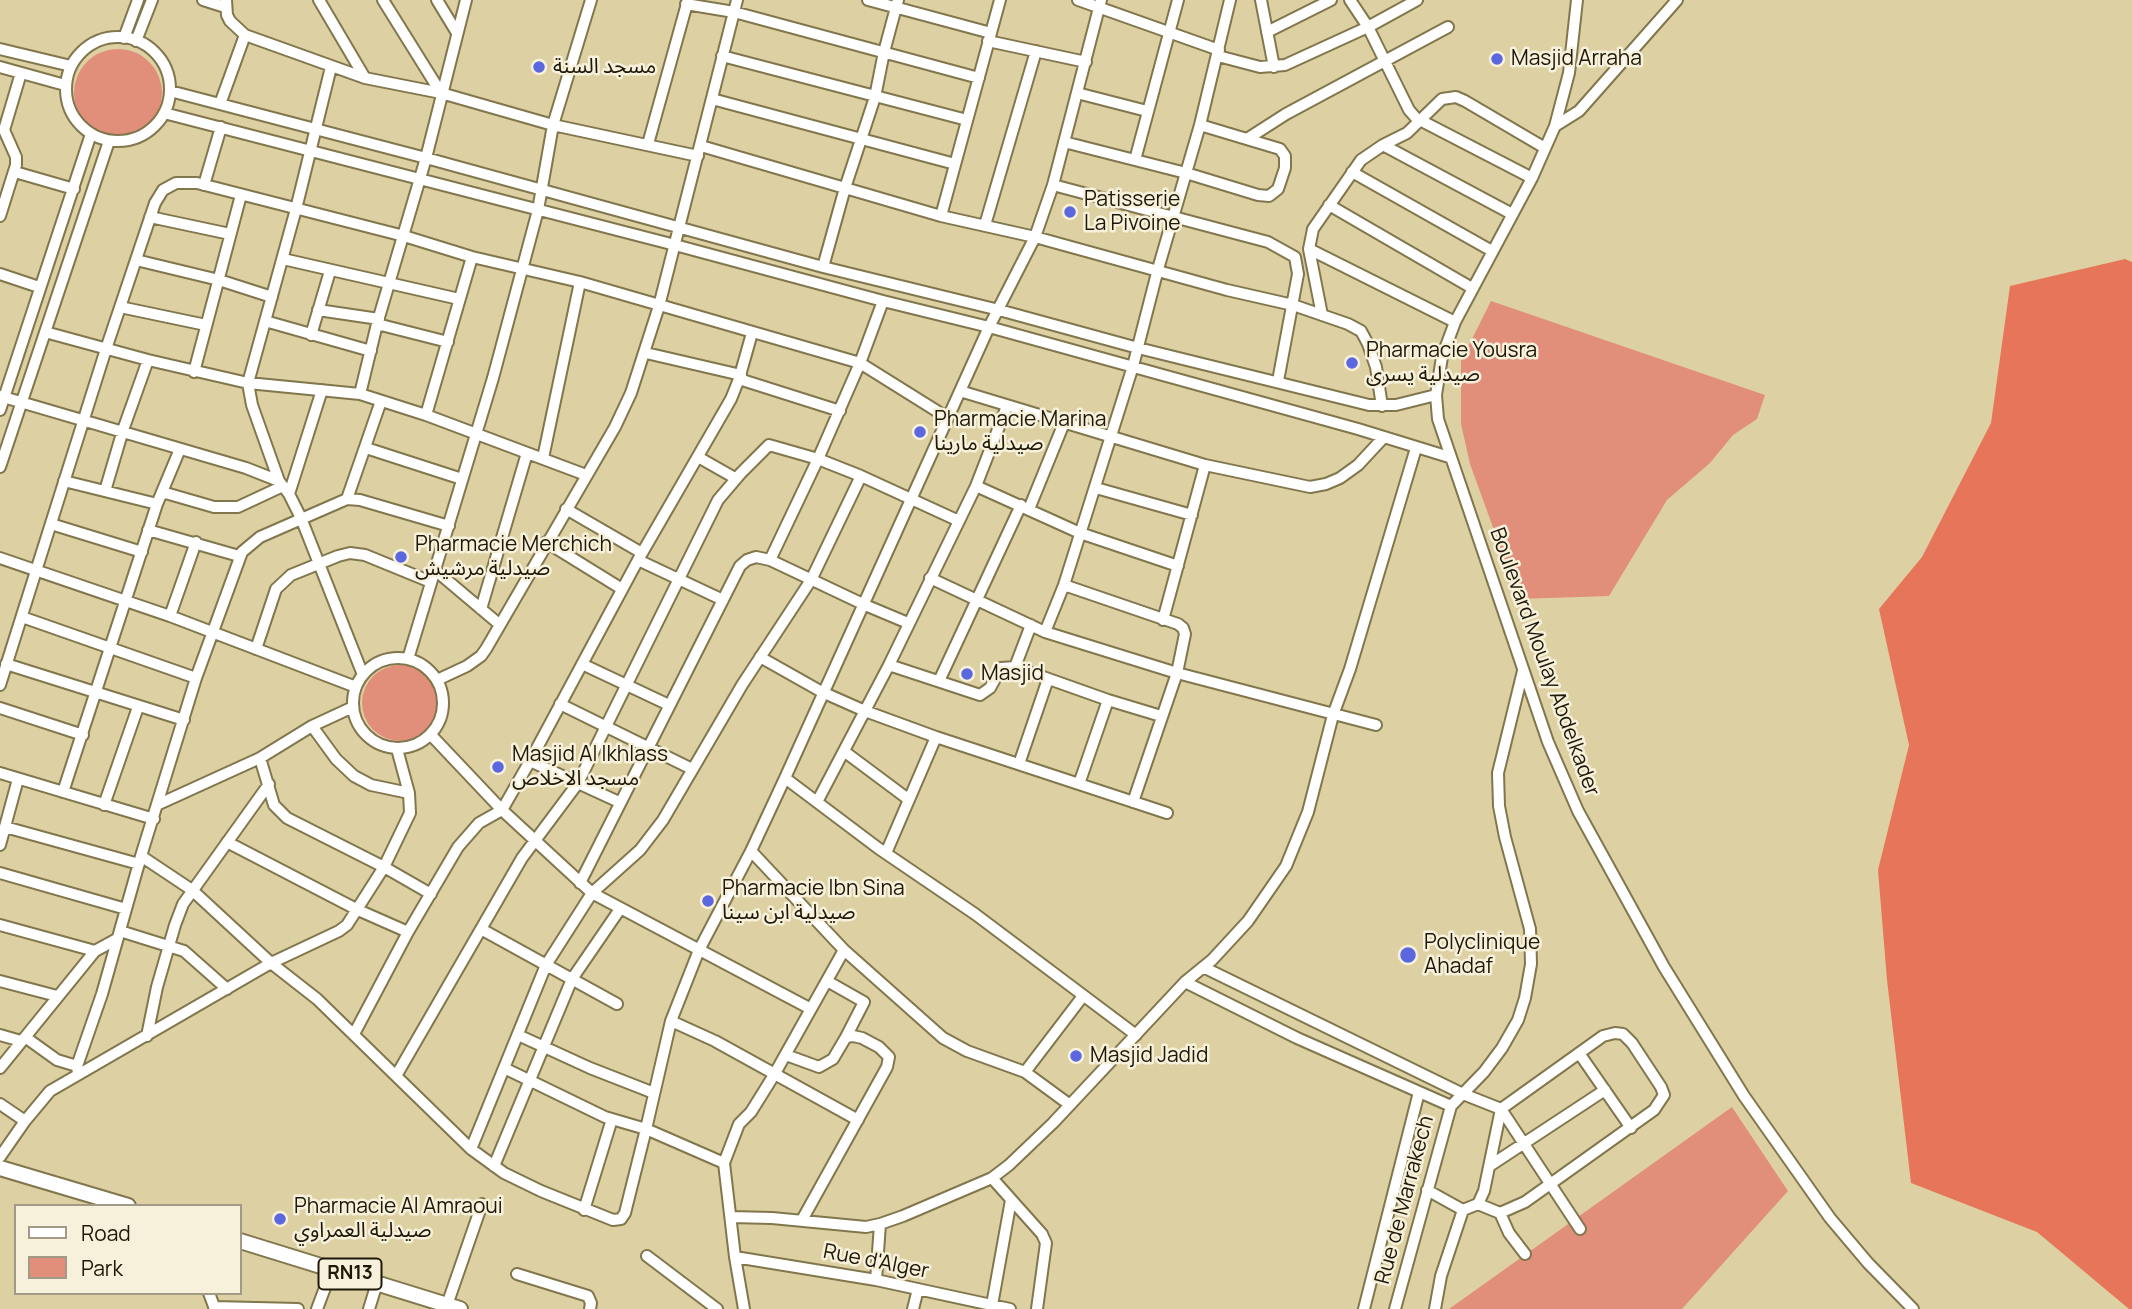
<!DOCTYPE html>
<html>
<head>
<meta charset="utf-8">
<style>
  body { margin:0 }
  #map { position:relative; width:2132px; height:1309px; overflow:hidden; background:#ddd1a4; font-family:Manrope,sans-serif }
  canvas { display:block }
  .legend { position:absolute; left:14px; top:1204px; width:228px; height:91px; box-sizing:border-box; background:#f7f1db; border:2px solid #a09a86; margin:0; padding:9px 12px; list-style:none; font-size:21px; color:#1d1807 }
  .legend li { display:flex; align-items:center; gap:14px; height:35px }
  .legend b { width:35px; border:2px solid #a09a86 }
</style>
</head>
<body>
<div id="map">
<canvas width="2132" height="1309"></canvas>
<ul class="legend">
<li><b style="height:9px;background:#fff"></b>Road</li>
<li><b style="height:19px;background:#e18f7b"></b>Park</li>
</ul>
</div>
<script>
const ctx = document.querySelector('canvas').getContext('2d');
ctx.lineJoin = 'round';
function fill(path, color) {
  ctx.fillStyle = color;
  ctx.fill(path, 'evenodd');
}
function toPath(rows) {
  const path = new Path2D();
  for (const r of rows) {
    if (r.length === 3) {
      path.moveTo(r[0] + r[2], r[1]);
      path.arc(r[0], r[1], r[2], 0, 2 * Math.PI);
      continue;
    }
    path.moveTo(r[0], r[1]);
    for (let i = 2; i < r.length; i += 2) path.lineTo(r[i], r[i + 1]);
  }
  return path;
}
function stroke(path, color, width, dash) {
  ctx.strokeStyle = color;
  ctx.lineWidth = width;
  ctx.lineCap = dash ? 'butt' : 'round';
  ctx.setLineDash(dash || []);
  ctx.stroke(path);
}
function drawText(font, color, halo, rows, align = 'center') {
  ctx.font = font + ' Manrope,"Noto Sans Arabic",sans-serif';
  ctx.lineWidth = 5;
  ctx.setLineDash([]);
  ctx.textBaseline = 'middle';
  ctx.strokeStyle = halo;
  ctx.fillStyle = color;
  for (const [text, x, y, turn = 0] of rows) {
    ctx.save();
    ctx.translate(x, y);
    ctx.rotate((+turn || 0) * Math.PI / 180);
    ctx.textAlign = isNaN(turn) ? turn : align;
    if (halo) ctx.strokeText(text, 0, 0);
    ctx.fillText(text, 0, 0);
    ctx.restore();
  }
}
fill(toPath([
  [118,93,44],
  [1491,301,1765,395,1757,419,1733,435,1710,463,1667,500,1609,596,1519,599,1470,464,1461,424,1461,361],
  [400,703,38],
  [1732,1107,1788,1191,1682,1309,1449,1309]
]), '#e18f7b');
fill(toPath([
  [2125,259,2132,262,2132,1309,2129,1309,2037,1232,1911,1183,1887,980,1878,870,1909,745,1879,609,1922,557,1991,423,2010,286]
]), '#e77559');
const minor = toPath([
  [203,0,225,7],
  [319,0,365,78],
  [383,0,441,93],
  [437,0,457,33],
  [868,0,991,33],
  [1078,0,1219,50],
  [1261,0,1274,67],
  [1350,0,1368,27,1409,110,1416,118,1532,178],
  [1577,0,1569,73,1555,126,1532,178,1455,322,1442,357,1436,395,1438,419,1548,742,1578,811,1664,967,1744,1096,1830,1218,1868,1263,1913,1309],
  [686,4,734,12,979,78],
  [1267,32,1331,0],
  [245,35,365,78,441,93,553,125,698,156],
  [118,89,52],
  [124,38,138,0],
  [136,41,152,0],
  [988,41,1086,62],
  [0,49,71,66],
  [722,56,967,120],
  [1218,56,1260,67,1285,65,1368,27,1417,0],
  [0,67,65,85],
  [331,67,296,209,248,383,252,405,279,481,289,494,301,518,363,675],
  [170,91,426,158,823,267,999,310,1138,348,1369,405,1396,405,1436,395],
  [1077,93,1147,111],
  [712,99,955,164],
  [220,104,245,35,230,21,227,15,226,0],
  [164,113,675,245,883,301,989,327,1358,429,1449,457],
  [1555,126,1579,111,1677,0],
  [1247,139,1286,114,1448,27],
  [1064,142,1186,173,1258,195,1269,196,1278,189,1285,168,1285,156,1280,149,1200,125],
  [648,144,688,0],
  [1383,145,1512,214],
  [701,146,941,216,1035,237,1227,290,1293,305,1348,324,1361,331,1368,344,1376,367,1382,406],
  [1135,160,1178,0],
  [15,172,74,189],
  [1352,172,1492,251],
  [204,185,221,127],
  [1053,185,1268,242,1295,257,1298,274,1278,381],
  [1329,205,1472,288],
  [0,216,16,165,16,157,4,130,21,73],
  [941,216,1000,0],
  [150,217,230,234],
  [985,225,1036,51],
  [1309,249,1455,322],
  [283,259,459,299],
  [136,260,219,280,272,297],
  [823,267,845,188,875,97,884,52,898,0],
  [0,274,39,287],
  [120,307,206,325],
  [318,310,379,319],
  [1322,315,1309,249,1313,229,1361,160,1383,145,1407,133,1442,99,1456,97,1465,101,1545,148],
  [265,321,371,351],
  [377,324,448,342],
  [45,332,148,360,248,383,360,394,426,415,586,475],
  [311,335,330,271],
  [646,353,741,375],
  [194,372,241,195],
  [739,379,840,411],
  [960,391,1205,465,1310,487,1326,484,1340,478,1358,465,1384,437],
  [360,394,377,324,426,158,466,0],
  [0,396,246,468,279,481],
  [0,410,91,134],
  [426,415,472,257],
  [366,448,462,479],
  [698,457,735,478],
  [543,458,580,282],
  [0,467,109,141],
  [64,481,157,504],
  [976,486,1080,533,1178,566],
  [1096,488,1192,515],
  [105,491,123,430,148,360],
  [162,492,214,507,238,507,283,486],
  [289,494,322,390],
  [347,499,381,401],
  [566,509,642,553],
  [1029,509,1064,423],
  [51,524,142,552],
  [148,530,239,556],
  [546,542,622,589],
  [0,558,170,616,356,687],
  [638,560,723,600],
  [770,560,818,459,860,363,883,301],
  [435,570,499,624],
  [930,578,1045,632,1177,673,1376,725],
  [1064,585,1178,624,1183,628,1185,634,1177,673,1133,802],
  [481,609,527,453],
  [170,616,196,542],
  [22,617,196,678],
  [1163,620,1205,465],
  [1045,632,1064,585,1133,366,1158,269,1200,125,1230,0],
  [256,649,276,589,291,575,338,556,350,553,365,555,431,582],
  [760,657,822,692,865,711,936,737,1167,813],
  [398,703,45],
  [408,659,493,378,538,210,553,125,591,0],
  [6,664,184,720],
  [582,664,669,705],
  [889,665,980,695,990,688,1001,668,1015,667,1108,700,1161,716],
  [1015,667,1031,625],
  [437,680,467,666,481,656,486,649,615,427,631,393,659,306,737,0],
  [939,681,1021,505],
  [0,685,106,349,155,203,163,190,176,183,197,183,404,236,472,257,580,282,860,363,948,418],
  [560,704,692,769],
  [0,708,83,735],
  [312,726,336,759,354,776,371,785,409,793],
  [431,735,502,810,592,893,811,1009],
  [845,752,908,799],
  [260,758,274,805,287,818,384,867,431,894],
  [530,761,619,802],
  [1019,764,1048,679],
  [0,773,154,819],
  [785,778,878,848,975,914,1136,1035],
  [1079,784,1108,700],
  [63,792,157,504,180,449],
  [817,802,889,665,976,486,1007,406],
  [159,804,260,758,312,726,353,707],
  [104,805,138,707],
  [5,827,139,864],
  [227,842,358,910,408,932],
  [0,845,18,779],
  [751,851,844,950,943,1038,967,1051,1025,1072,1070,1105],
  [886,853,936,737],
  [141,856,192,890,271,963,317,999,471,1149,504,1173,541,1191,613,1220,621,1219,625,1213,646,1129,605,1117,504,1068],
  [0,873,126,909],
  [580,883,740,566,747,560,756,557,770,560,865,605,908,623],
  [0,925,95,951,117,939],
  [481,929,617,1004],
  [120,931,184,951,227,989],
  [1203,967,1463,1094,1501,1109,1603,1036,1615,1033,1623,1034,1632,1043,1661,1087,1664,1095,1654,1110,1525,1202,1500,1213,1478,1204],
  [0,981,57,996],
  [827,981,864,1002,846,1037],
  [1185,982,1297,1038,1451,1106],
  [671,1021,715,1041,858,1120],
  [354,1034,408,932,458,847,479,823,502,810,530,761,638,560,731,399,739,379,752,333],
  [0,1035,21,1041],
  [518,1035,590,1068,654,1093],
  [147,1036,157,987,175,925,183,904,269,784],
  [25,1037,57,1060,77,1066],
  [1579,1053,1631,1128],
  [786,1055,819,1067,833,1059,846,1037,853,1036,862,1038,879,1047,889,1057,887,1067,802,1220],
  [0,1068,95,951],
  [1025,1072,1083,996],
  [78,1074,77,1066,102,994,141,856,196,678,242,552,260,537,347,499,360,500,449,526],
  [396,1076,522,858,578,783,718,500,741,473,769,445,818,459,861,476,959,521],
  [0,1104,25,1121],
  [1501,1109,1580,1229],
  [471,1149,546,965,592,893,640,850,663,820,742,685,811,580,861,476],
  [0,1157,25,1121,50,1091,271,963,339,931,347,925,384,867,410,813,409,793,397,749],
  [724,1163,739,1124,751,1112,774,1075,844,950],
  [1491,1165,1605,1090],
  [494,1166,572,979,620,909],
  [992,1178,1042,1234,1046,1243,1037,1309],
  [1427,1190,1463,1210],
  [584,1210,612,1119],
  [1500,1213,1509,1233,1525,1254],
  [731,1217,772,1218,866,1227,880,1224,903,1216,992,1178,1009,1165,1053,1123,1185,982,1212,960,1248,921,1286,866,1308,812,1333,715,1350,669,1416,448],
  [647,1256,717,1309],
  [735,1257,876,1280,1010,1309],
  [517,1274,588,1296,591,1303,590,1309],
  [876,1280,880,1224],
  [209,1293,215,1309],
  [447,1305,482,1204],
  [992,1305,1011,1200],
  [214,1307,298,1309],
  [317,1309,332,1269],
  [369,1309,377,1283],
  [744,1309,735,1257,724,1163,646,1129,671,1021,699,950,751,851,785,778,989,327,1035,237,1053,185,1101,0],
  [913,1309,918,1289],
  [1364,1309,1419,1092],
  [1395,1309,1451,1106,1484,1072,1502,1048,1518,1020,1525,998,1531,964,1530,929,1505,837,1499,806,1498,773,1523,671],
  [1435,1309,1441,1276,1463,1210,1478,1204,1484,1191,1501,1109]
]);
const major = toPath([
  [0,1168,128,1206],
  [240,1241,460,1309]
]);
stroke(minor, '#81764c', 14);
stroke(major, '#81764c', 18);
stroke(minor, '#fff', 10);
stroke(major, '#fff', 14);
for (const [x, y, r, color] of [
  [1497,59,7,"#5b67df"],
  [539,67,7,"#5b67df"],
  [1070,212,7,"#5b67df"],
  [1352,363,7,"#5b67df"],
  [920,432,7,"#5b67df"],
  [401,557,7,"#5b67df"],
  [967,674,7,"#5b67df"],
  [498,767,7,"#5b67df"],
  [708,901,7,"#5b67df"],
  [1408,955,9,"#5b67df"],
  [1076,1056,7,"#5b67df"],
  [280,1219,7,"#5b67df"]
]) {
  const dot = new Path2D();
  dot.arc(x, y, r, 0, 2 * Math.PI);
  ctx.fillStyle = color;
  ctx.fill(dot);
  stroke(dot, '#f7f1db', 2.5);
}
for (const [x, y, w] of [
  [350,1274,63]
]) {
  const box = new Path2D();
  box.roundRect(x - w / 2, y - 15.5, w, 31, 5);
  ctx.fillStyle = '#f7f1db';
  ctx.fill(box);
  stroke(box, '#1d1807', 2);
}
drawText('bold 19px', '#1d1807', null, [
  ["RN13",350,1274]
]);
drawText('21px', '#1d1807', '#f7f1db', [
  ["Masjid Arraha",1511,59],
  ["مسجد السنة",553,67],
  ["Patisserie",1084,200],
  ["La Pivoine",1084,224],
  ["Pharmacie Yousra",1366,351],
  ["صيدلية يسرى",1366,375],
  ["Pharmacie Marina",934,420],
  ["صيدلية مارينا",934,444],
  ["Pharmacie Merchich",415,545],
  ["صيدلية مرشيش",415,569],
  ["Masjid",981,674],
  ["Masjid Al Ikhlass",512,755],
  ["مسجد الاخلاص",512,779],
  ["Pharmacie Ibn Sina",722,889],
  ["صيدلية ابن سينا",722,913],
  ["Polyclinique",1424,943],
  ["Ahadaf",1424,967],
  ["Masjid Jadid",1090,1056],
  ["Pharmacie Al Amraoui",294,1207],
  ["صيدلية العمراوي",294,1231]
], 'left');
drawText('21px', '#1d1807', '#f7f1db', [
  ["Boulevard Moulay Abdelkader",1544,662,70],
  ["Rue de Marrakech",1405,1200,-75],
  ["Rue d'Alger",876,1262,11]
]);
</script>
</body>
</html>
